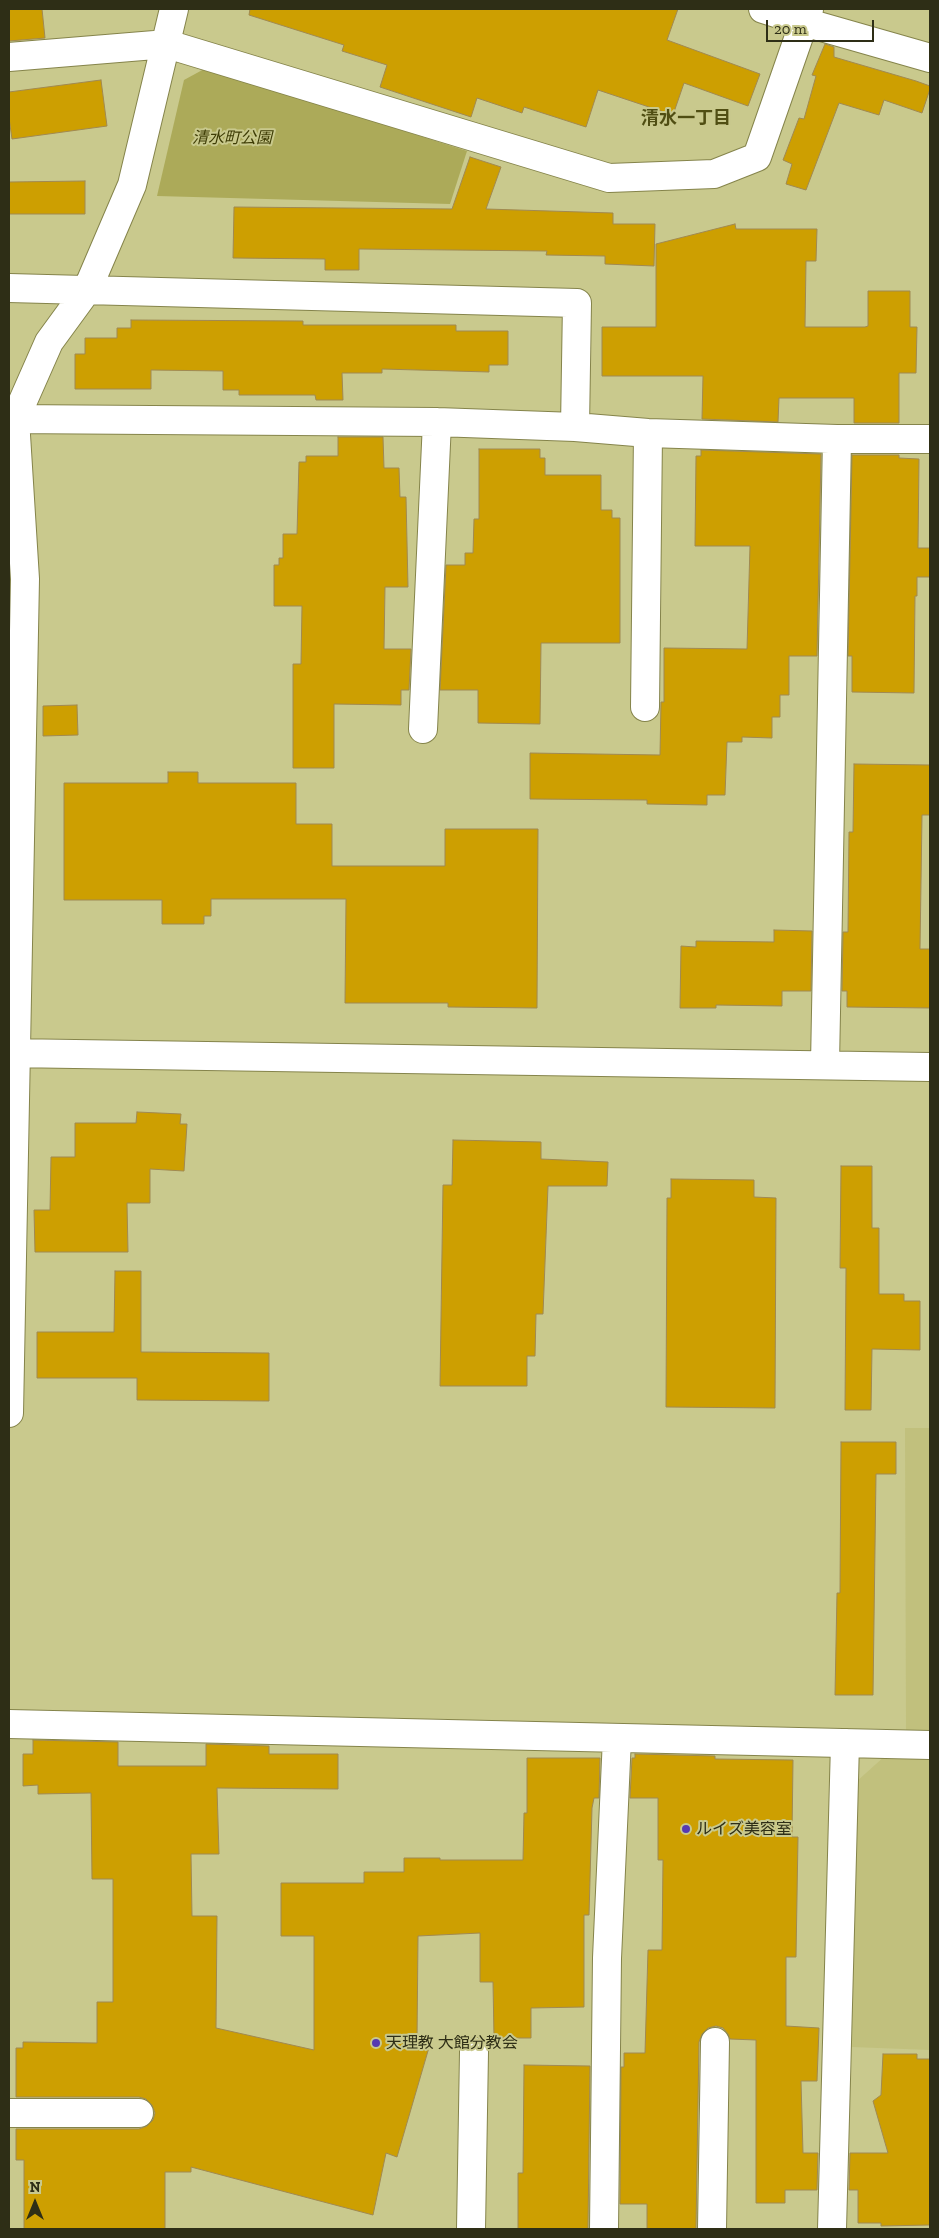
<!DOCTYPE html>
<html>
<head>
<meta charset="utf-8">
<style>
  body { margin:0 }
  #map { position:relative; width:939px; height:2238px; overflow:hidden; background:#c9c98d; font-family:"Zilla Slab",serif }
  canvas { display:block }
  .frame { position:absolute; inset:0; border:10px solid #2e2e16; pointer-events:none }
  .north { position:absolute; left:10px; top:2178px; width:50px; height:50px; -webkit-text-stroke:4px #c9c98d; paint-order:stroke; rotate:0deg; font-size:14px; font-weight:700; line-height:20px; text-align:center; color:#2e2e16 }
  .north::after { content:''; display:block; margin:auto; width:18px; height:22px; background:#2e2e16; clip-path:polygon(50% 0,100% 100%,50% 72%,0 100%) }
  .scale { position:absolute; left:766px; top:20px; width:108px; height:22px; box-sizing:border-box; border:2px solid #2e2e16; border-top:0; padding-left:6px; font-size:15px; line-height:18px; white-space:nowrap; color:#2e2e16; -webkit-text-stroke:4px #c9c98d; paint-order:stroke }
</style>
</head>
<body>
<div id="map">
<canvas width="939" height="2238"></canvas>
<div class="frame"></div>
<div class="north">N</div>
<div class="scale">20 m</div>
</div>
<script>
const ctx = document.querySelector('canvas').getContext('2d');
ctx.lineJoin = 'round';
function fill(path, color) {
  ctx.fillStyle = color;
  ctx.fill(path, 'evenodd');
}
function toPath(rows) {
  const path = new Path2D();
  for (const r of rows) {
    path.moveTo(r[0], r[1]);
    for (let i = 2; i < r.length; i += 2) path.lineTo(r[i], r[i + 1]);
  }
  return path;
}
function stroke(path, color, width, dash) {
  ctx.strokeStyle = color;
  ctx.lineWidth = width;
  ctx.lineCap = dash ? 'butt' : 'round';
  ctx.setLineDash(dash || []);
  ctx.stroke(path);
}
function drawText(font, color, halo, rows, align = 'center') {
  ctx.font = font + ' "Zilla Slab","Noto Sans JP",serif';
  ctx.lineWidth = 4;
  ctx.setLineDash([]);
  ctx.textBaseline = 'middle';
  ctx.strokeStyle = halo;
  ctx.fillStyle = color;
  for (const [text, x, y, turn = 0] of rows) {
    ctx.save();
    ctx.translate(x, y);
    ctx.rotate((+turn || 0) * Math.PI / 180);
    ctx.textAlign = isNaN(turn) ? turn : align;
    if (halo) ctx.strokeText(text, 0, 0);
    ctx.fillText(text, 0, 0);
    ctx.restore();
  }
}
fill(toPath([
  [930,1377,930,1731,906,1731,905,1428,929,1428],
  [886,1755,930,1757,930,2050,852,2047,856,1782]
]), '#c1c07d');
fill(toPath([
  [206,68,467,151,450,204,157,196,184,80]
]), '#acaa59');
const building = toPath([
  [9,9,42,9,45,38,9,41,9,9],
  [250,9,678,9,667,40,760,74,748,106,684,83,673,115,598,90,586,127,524,107,522,113,477,98,471,117,380,87,387,65,342,51,344,45,249,15,250,9],
  [825,44,834,47,834,57,916,81,930,86,930,89,922,113,884,100,879,115,839,103,806,190,786,184,792,164,783,160,799,118,804,119,816,76,812,75,825,44],
  [101,80,107,126,12,139,9,118,9,92,101,80],
  [470,157,501,167,486,209,613,213,613,224,655,224,654,266,605,264,605,256,546,255,547,251,359,249,359,270,325,270,325,259,233,258,234,207,452,209,470,157],
  [85,181,85,214,9,214,9,182,85,181],
  [735,224,736,229,817,229,816,261,806,261,805,327,865,327,868,326,868,291,910,291,910,327,917,327,916,373,899,373,899,423,854,423,854,398,779,398,778,422,702,419,703,376,602,376,602,327,656,327,656,244,735,224],
  [131,320,303,321,303,325,456,325,456,331,508,331,508,365,489,365,489,372,382,369,382,373,342,373,343,400,316,400,315,395,239,395,239,390,223,390,223,371,151,370,151,389,75,389,75,354,85,354,85,338,117,338,117,328,131,328,131,320],
  [338,437,383,437,384,468,399,468,400,497,406,497,408,587,385,587,384,649,411,649,409,690,401,690,401,705,334,704,334,768,293,768,293,664,301,664,302,606,274,606,274,565,279,565,279,558,283,558,283,534,297,534,299,462,306,462,306,456,338,456,338,437],
  [479,449,540,449,540,458,545,458,545,475,601,475,601,510,612,510,612,518,620,518,620,643,541,643,540,724,478,723,478,690,440,690,446,565,465,565,465,553,473,553,474,519,479,519,479,449],
  [701,450,821,454,817,656,789,656,789,695,780,695,780,717,772,717,772,738,742,737,742,742,727,742,725,795,707,795,707,805,647,804,647,800,530,799,530,753,660,755,661,702,664,702,664,648,747,649,750,546,695,546,696,456,701,456,701,450],
  [852,455,899,455,899,458,919,459,918,548,930,548,930,577,917,577,917,596,915,596,914,693,852,692,852,656,848,656,852,455],
  [77,705,78,735,43,736,43,706,77,705],
  [854,764,930,765,930,815,922,815,920,949,930,949,930,1008,847,1007,847,991,842,991,843,932,848,932,849,832,853,832,854,764],
  [168,772,198,772,198,783,296,783,296,824,332,824,332,866,445,866,445,829,538,829,537,1008,448,1007,448,1003,345,1003,346,899,211,899,211,916,204,916,204,924,162,924,162,900,64,900,64,783,168,783,168,772],
  [774,930,812,931,811,991,782,991,782,1006,716,1005,716,1008,680,1008,681,946,696,947,696,941,774,942,774,930],
  [137,1112,181,1114,180,1124,187,1124,184,1171,150,1169,150,1203,127,1203,128,1252,35,1252,34,1210,50,1210,51,1157,75,1157,75,1123,136,1123,137,1112],
  [453,1140,541,1142,541,1159,608,1162,607,1186,548,1186,543,1314,536,1314,535,1356,527,1356,527,1386,440,1386,443,1185,452,1185,453,1140],
  [841,1166,872,1166,872,1228,879,1228,879,1294,904,1294,904,1301,920,1301,920,1350,872,1349,871,1410,845,1410,846,1268,840,1268,841,1166],
  [671,1179,754,1180,754,1197,776,1198,775,1408,666,1407,667,1198,671,1198,671,1179],
  [115,1271,141,1271,141,1352,269,1353,269,1401,137,1400,137,1378,37,1378,37,1332,114,1332,115,1271],
  [841,1442,896,1442,896,1474,876,1474,873,1695,835,1695,837,1593,840,1593,841,1442],
  [33,1740,118,1742,118,1766,206,1766,206,1744,269,1746,269,1754,338,1754,338,1789,217,1788,219,1854,191,1854,192,1916,217,1916,216,2028,314,2050,314,1936,281,1936,281,1883,364,1883,364,1872,404,1872,404,1858,440,1858,440,1860,523,1860,524,1813,527,1813,527,1758,600,1758,599,1798,594,1798,592,1808,589,1915,584,1915,584,2007,531,2008,531,2038,494,2038,493,1982,480,1982,480,1933,418,1936,417,2041,430,2044,397,2157,386,2153,373,2215,191,2167,191,2172,165,2172,165,2229,24,2229,24,2160,16,2160,16,2129,139,2129,147,2126,153,2120,155,2113,152,2105,146,2099,139,2097,16,2097,16,2048,23,2048,23,2042,97,2043,97,2002,113,2002,113,1879,92,1879,91,1793,38,1794,38,1785,23,1786,23,1754,33,1754,33,1740],
  [635,1754,715,1756,715,1759,793,1760,792,1837,798,1837,796,1957,786,1957,786,2026,819,2028,817,2081,801,2081,803,2153,818,2153,817,2190,785,2190,785,2203,756,2203,756,2040,730,2039,728,2034,723,2028,716,2026,708,2028,702,2034,699,2042,696,2229,647,2229,647,2204,620,2204,621,2067,624,2067,624,2053,645,2053,648,1950,662,1950,663,1860,658,1860,658,1798,630,1798,632,1758,635,1758,635,1754],
  [883,2054,917,2054,917,2059,930,2059,930,2225,881,2226,881,2223,858,2223,858,2190,849,2190,850,2153,888,2153,873,2101,881,2095,883,2054],
  [524,2065,590,2066,588,2229,518,2229,518,2173,523,2173,524,2065]
]);
fill(building, '#cd9f01');
stroke(building, '#a08952', 1);
const minor = toPath([
  [763,9,804,22,809,9],
  [9,57,167,44,609,178,714,174,757,157,804,22,930,58],
  [9,288,577,303,575,427],
  [9,419,437,422,575,427,648,433,837,439,930,439],
  [645,707,648,433],
  [423,729,437,422],
  [9,1053,930,1067],
  [825,1064,837,439],
  [9,1413,25,579,15,419,49,342,87,290,132,185,174,9],
  [9,1724,930,1745],
  [9,2113,139,2113],
  [471,2229,474,2052],
  [604,2229,607,1958,617,1738],
  [712,2229,715,2042],
  [832,2229,845,1743]
]);
stroke(minor, '#85844b', 30);
stroke(minor, '#fff', 28);
for (const [x, y, r, color] of [
  [686,1829,5,"#5639b1"],
  [376,2043,5,"#5639b1"]
]) {
  const dot = new Path2D();
  dot.arc(x, y, r, 0, 2 * Math.PI);
  ctx.fillStyle = color;
  ctx.fill(dot);
  stroke(dot, '#c9c98d', 2);
}
drawText('italic 16px', '#3e3c05', '#c9c98d', [
  ["清水町公園",232,138]
]);
drawText('16px', '#2e2e16', '#c9c98d', [
  ["ルイズ美容室",696,1829],
  ["天理教 大館分教会",386,2043]
], 'left');
drawText('bold 18px', '#504e13', '#c9c98d', [
  ["清水一丁目",686,119]
]);
</script>
</body>
</html>
